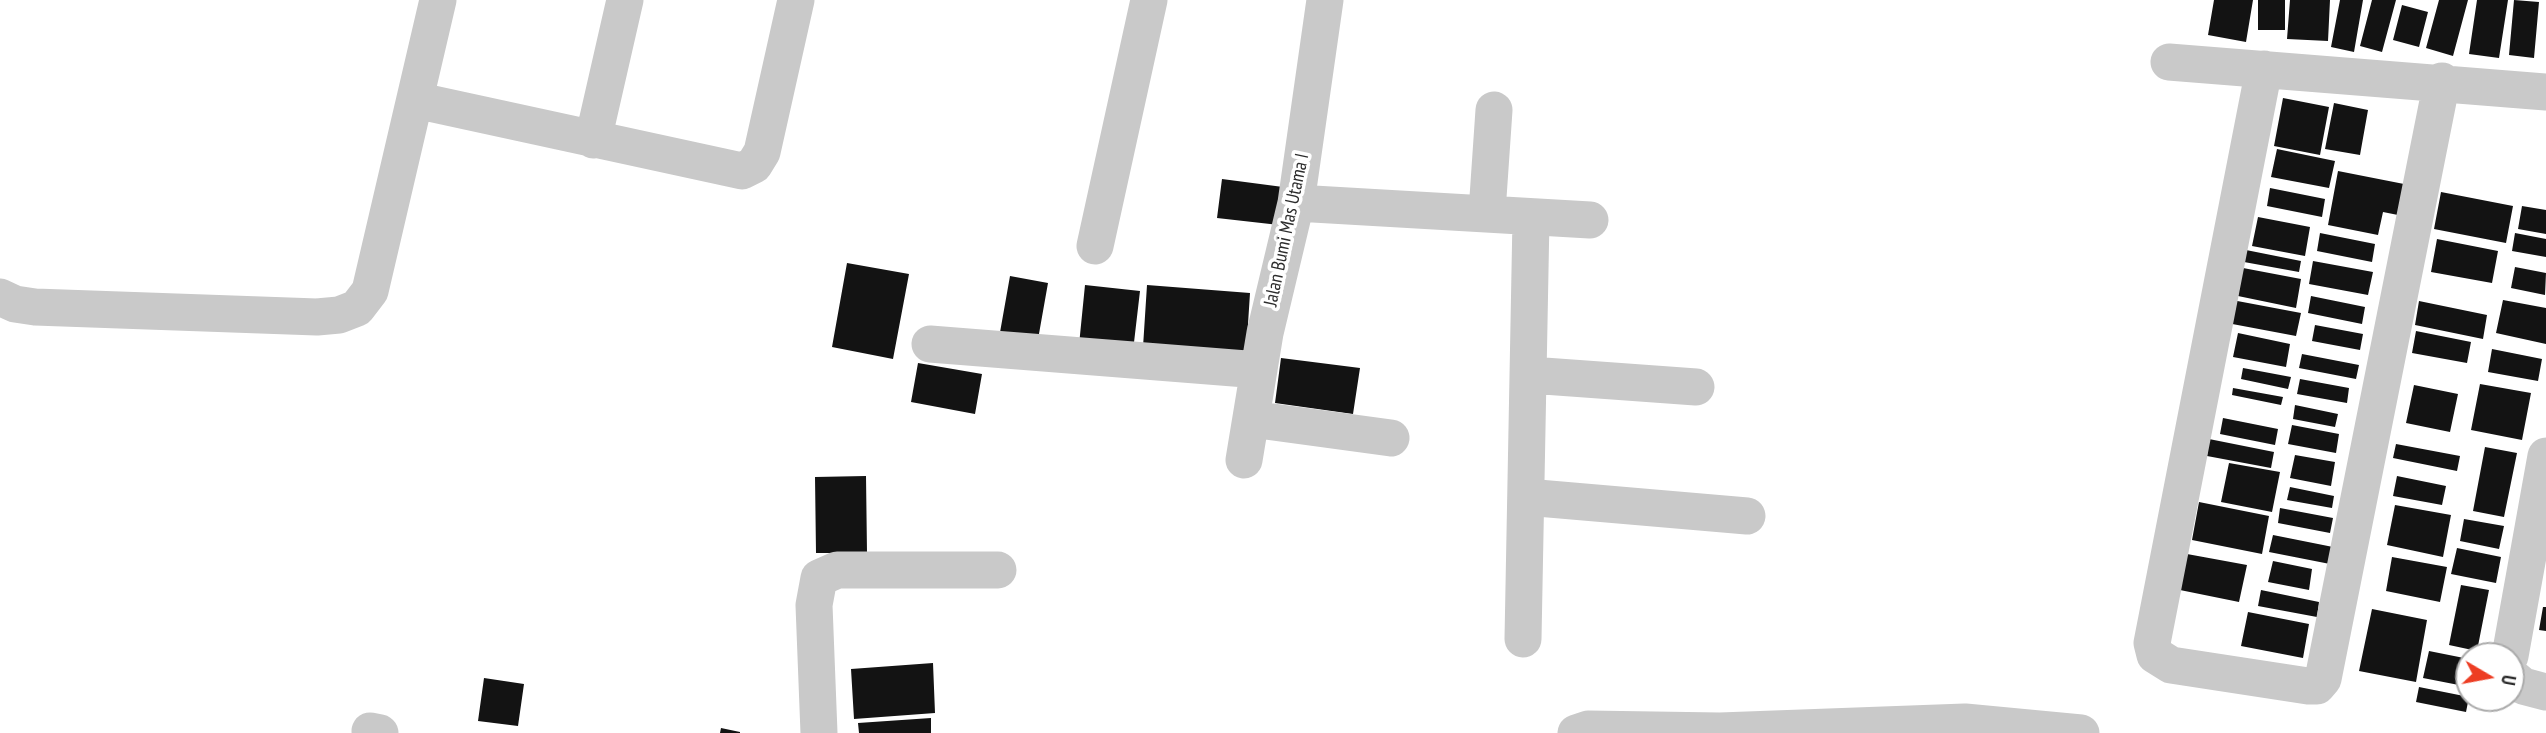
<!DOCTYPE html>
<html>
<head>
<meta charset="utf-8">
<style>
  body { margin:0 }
  #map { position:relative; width:2546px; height:733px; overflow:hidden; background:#fff; font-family:"PT Sans Narrow",sans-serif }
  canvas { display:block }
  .north { position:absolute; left:2455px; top:642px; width:70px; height:70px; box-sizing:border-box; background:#fff; border:2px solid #ababab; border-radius:50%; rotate:100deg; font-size:19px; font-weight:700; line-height:28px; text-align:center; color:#2c2c2c }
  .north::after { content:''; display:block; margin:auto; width:24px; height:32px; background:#ed3d23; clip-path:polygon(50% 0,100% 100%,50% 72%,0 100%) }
</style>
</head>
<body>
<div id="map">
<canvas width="2546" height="733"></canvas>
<div class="north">U</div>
</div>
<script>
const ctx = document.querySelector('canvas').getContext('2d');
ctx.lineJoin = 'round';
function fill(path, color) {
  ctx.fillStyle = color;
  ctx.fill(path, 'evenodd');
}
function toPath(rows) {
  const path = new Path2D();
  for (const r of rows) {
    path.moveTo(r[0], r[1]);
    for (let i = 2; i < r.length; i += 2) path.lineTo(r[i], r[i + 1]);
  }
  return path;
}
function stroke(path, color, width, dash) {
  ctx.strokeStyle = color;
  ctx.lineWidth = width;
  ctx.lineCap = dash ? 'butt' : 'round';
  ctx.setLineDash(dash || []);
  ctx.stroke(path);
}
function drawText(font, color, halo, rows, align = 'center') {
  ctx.font = font + ' "PT Sans Narrow",sans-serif';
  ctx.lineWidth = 7;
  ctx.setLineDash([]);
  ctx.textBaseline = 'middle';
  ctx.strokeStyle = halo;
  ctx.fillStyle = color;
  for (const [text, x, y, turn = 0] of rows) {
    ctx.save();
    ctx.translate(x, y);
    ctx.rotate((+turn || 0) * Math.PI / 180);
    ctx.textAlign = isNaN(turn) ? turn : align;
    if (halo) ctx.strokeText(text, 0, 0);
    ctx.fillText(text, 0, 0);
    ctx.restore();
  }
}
fill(toPath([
  [2214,0,2253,0,2246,42,2208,35],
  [2258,0,2285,0,2285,30,2258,30],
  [2290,0,2330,0,2328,41,2287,39],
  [2340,0,2363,0,2354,52,2331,47],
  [2372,0,2396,0,2382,52,2360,46],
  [2439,0,2468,0,2453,56,2426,48],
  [2477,0,2508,0,2499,58,2469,54],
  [2514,0,2539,2,2534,58,2509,55],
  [2402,5,2428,12,2419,47,2393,40],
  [2283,98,2329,107,2320,155,2274,146],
  [2334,103,2368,110,2360,155,2325,149],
  [2277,149,2335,161,2329,188,2271,177],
  [2338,171,2404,184,2398,215,2383,212,2378,235,2328,225],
  [1222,179,1283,187,1279,225,1217,218],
  [2270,188,2325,199,2322,217,2267,206],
  [2441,192,2513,206,2506,243,2434,229],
  [2522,206,2546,210,2546,234,2518,229],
  [2258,217,2310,227,2305,256,2252,246],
  [2320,233,2375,244,2372,262,2317,251],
  [2515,233,2546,239,2546,257,2512,251],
  [2437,239,2498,251,2492,283,2431,272],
  [2246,250,2301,261,2299,272,2244,262],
  [2313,261,2373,272,2368,295,2309,284],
  [847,263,909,274,893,359,832,347],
  [2515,267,2546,273,2545,295,2511,288],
  [2243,268,2301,279,2296,308,2238,296],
  [1010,276,1048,283,1037,345,999,338],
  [1085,285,1140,291,1133,351,1079,345],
  [1147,285,1250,293,1246,355,1143,347],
  [2311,296,2365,307,2362,324,2308,313],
  [2232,300,2301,313,2296,336,2227,323],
  [2503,300,2546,308,2546,344,2496,333],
  [2419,301,2487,315,2483,339,2415,325],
  [2315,325,2363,334,2360,350,2312,341],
  [2416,331,2471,342,2467,363,2412,353],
  [2238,333,2290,344,2286,367,2233,357],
  [2492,349,2542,359,2538,381,2488,372],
  [2302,354,2359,365,2356,379,2299,368],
  [1281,358,1360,368,1353,414,1275,403],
  [918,363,982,374,975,414,911,402],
  [2243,368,2291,377,2288,389,2241,379],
  [2300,379,2349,388,2347,403,2297,394],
  [2480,384,2531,393,2522,440,2471,430],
  [2414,385,2458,394,2450,432,2406,423],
  [2233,388,2283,397,2281,405,2232,395],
  [2295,405,2338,414,2335,427,2293,419],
  [2223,418,2278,429,2275,445,2220,434],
  [2292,425,2339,434,2336,453,2288,444],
  [2209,439,2274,452,2271,468,2207,456],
  [2396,444,2460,456,2457,471,2393,458],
  [2485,447,2517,453,2504,517,2473,511],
  [2295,455,2335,462,2331,486,2290,478],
  [2229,463,2280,472,2272,512,2221,502],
  [866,476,867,553,816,553,815,477],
  [2397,476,2446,486,2442,505,2393,496],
  [2290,487,2334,496,2332,508,2287,500],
  [2199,502,2269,516,2262,554,2192,540],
  [2395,505,2451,515,2443,557,2387,545],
  [2280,508,2333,518,2330,533,2278,523],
  [2464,519,2504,526,2499,549,2460,541],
  [2273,535,2333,547,2330,564,2269,552],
  [2457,548,2501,557,2496,583,2451,574],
  [2187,554,2247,565,2239,602,2180,590],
  [2392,557,2447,567,2440,602,2386,591],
  [2273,561,2312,569,2309,590,2268,582],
  [2461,585,2489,590,2477,651,2449,645],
  [2261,590,2319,602,2317,617,2258,606],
  [2543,607,2546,607,2546,631,2539,630],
  [2372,609,2427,620,2416,682,2359,671],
  [2248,612,2309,624,2303,658,2241,646],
  [2429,651,2469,659,2469,687,2423,678],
  [933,663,935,713,854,719,851,669],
  [484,678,524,684,518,726,478,721],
  [2419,687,2469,697,2466,712,2416,702],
  [931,718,931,733,859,733,858,723],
  [721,728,740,732,740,733,720,733]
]), '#131313');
stroke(toPath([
  [2169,62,2546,92],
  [2264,69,2152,643,2155,655,2171,665,2308,686,2317,686,2323,679,2442,81],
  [415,100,742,171,754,165,762,152,796,0],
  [593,140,625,0],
  [1296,203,1590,220],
  [1487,212,1494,110],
  [1095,246,1149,0],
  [0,297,15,304,35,307,317,317,339,315,357,308,370,291,438,0],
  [930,344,1259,370],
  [1530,375,1696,387],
  [1251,419,1391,438],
  [1244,460,1265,333,1296,203,1325,0],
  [1526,497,1747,516],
  [1523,639,1531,218],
  [2510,656,2546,456],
  [2511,676,2523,686,2546,692],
  [370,731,380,733],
  [819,733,814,605,819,578,837,570,998,570],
  [1576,733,1588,729,1720,731,1965,722,2081,733]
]), '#c9c9c9', 37);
drawText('19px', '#2c2c2c', '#fff', [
  ["Jalan Bumi Mas Utama I",1287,230,-78]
]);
</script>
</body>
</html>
